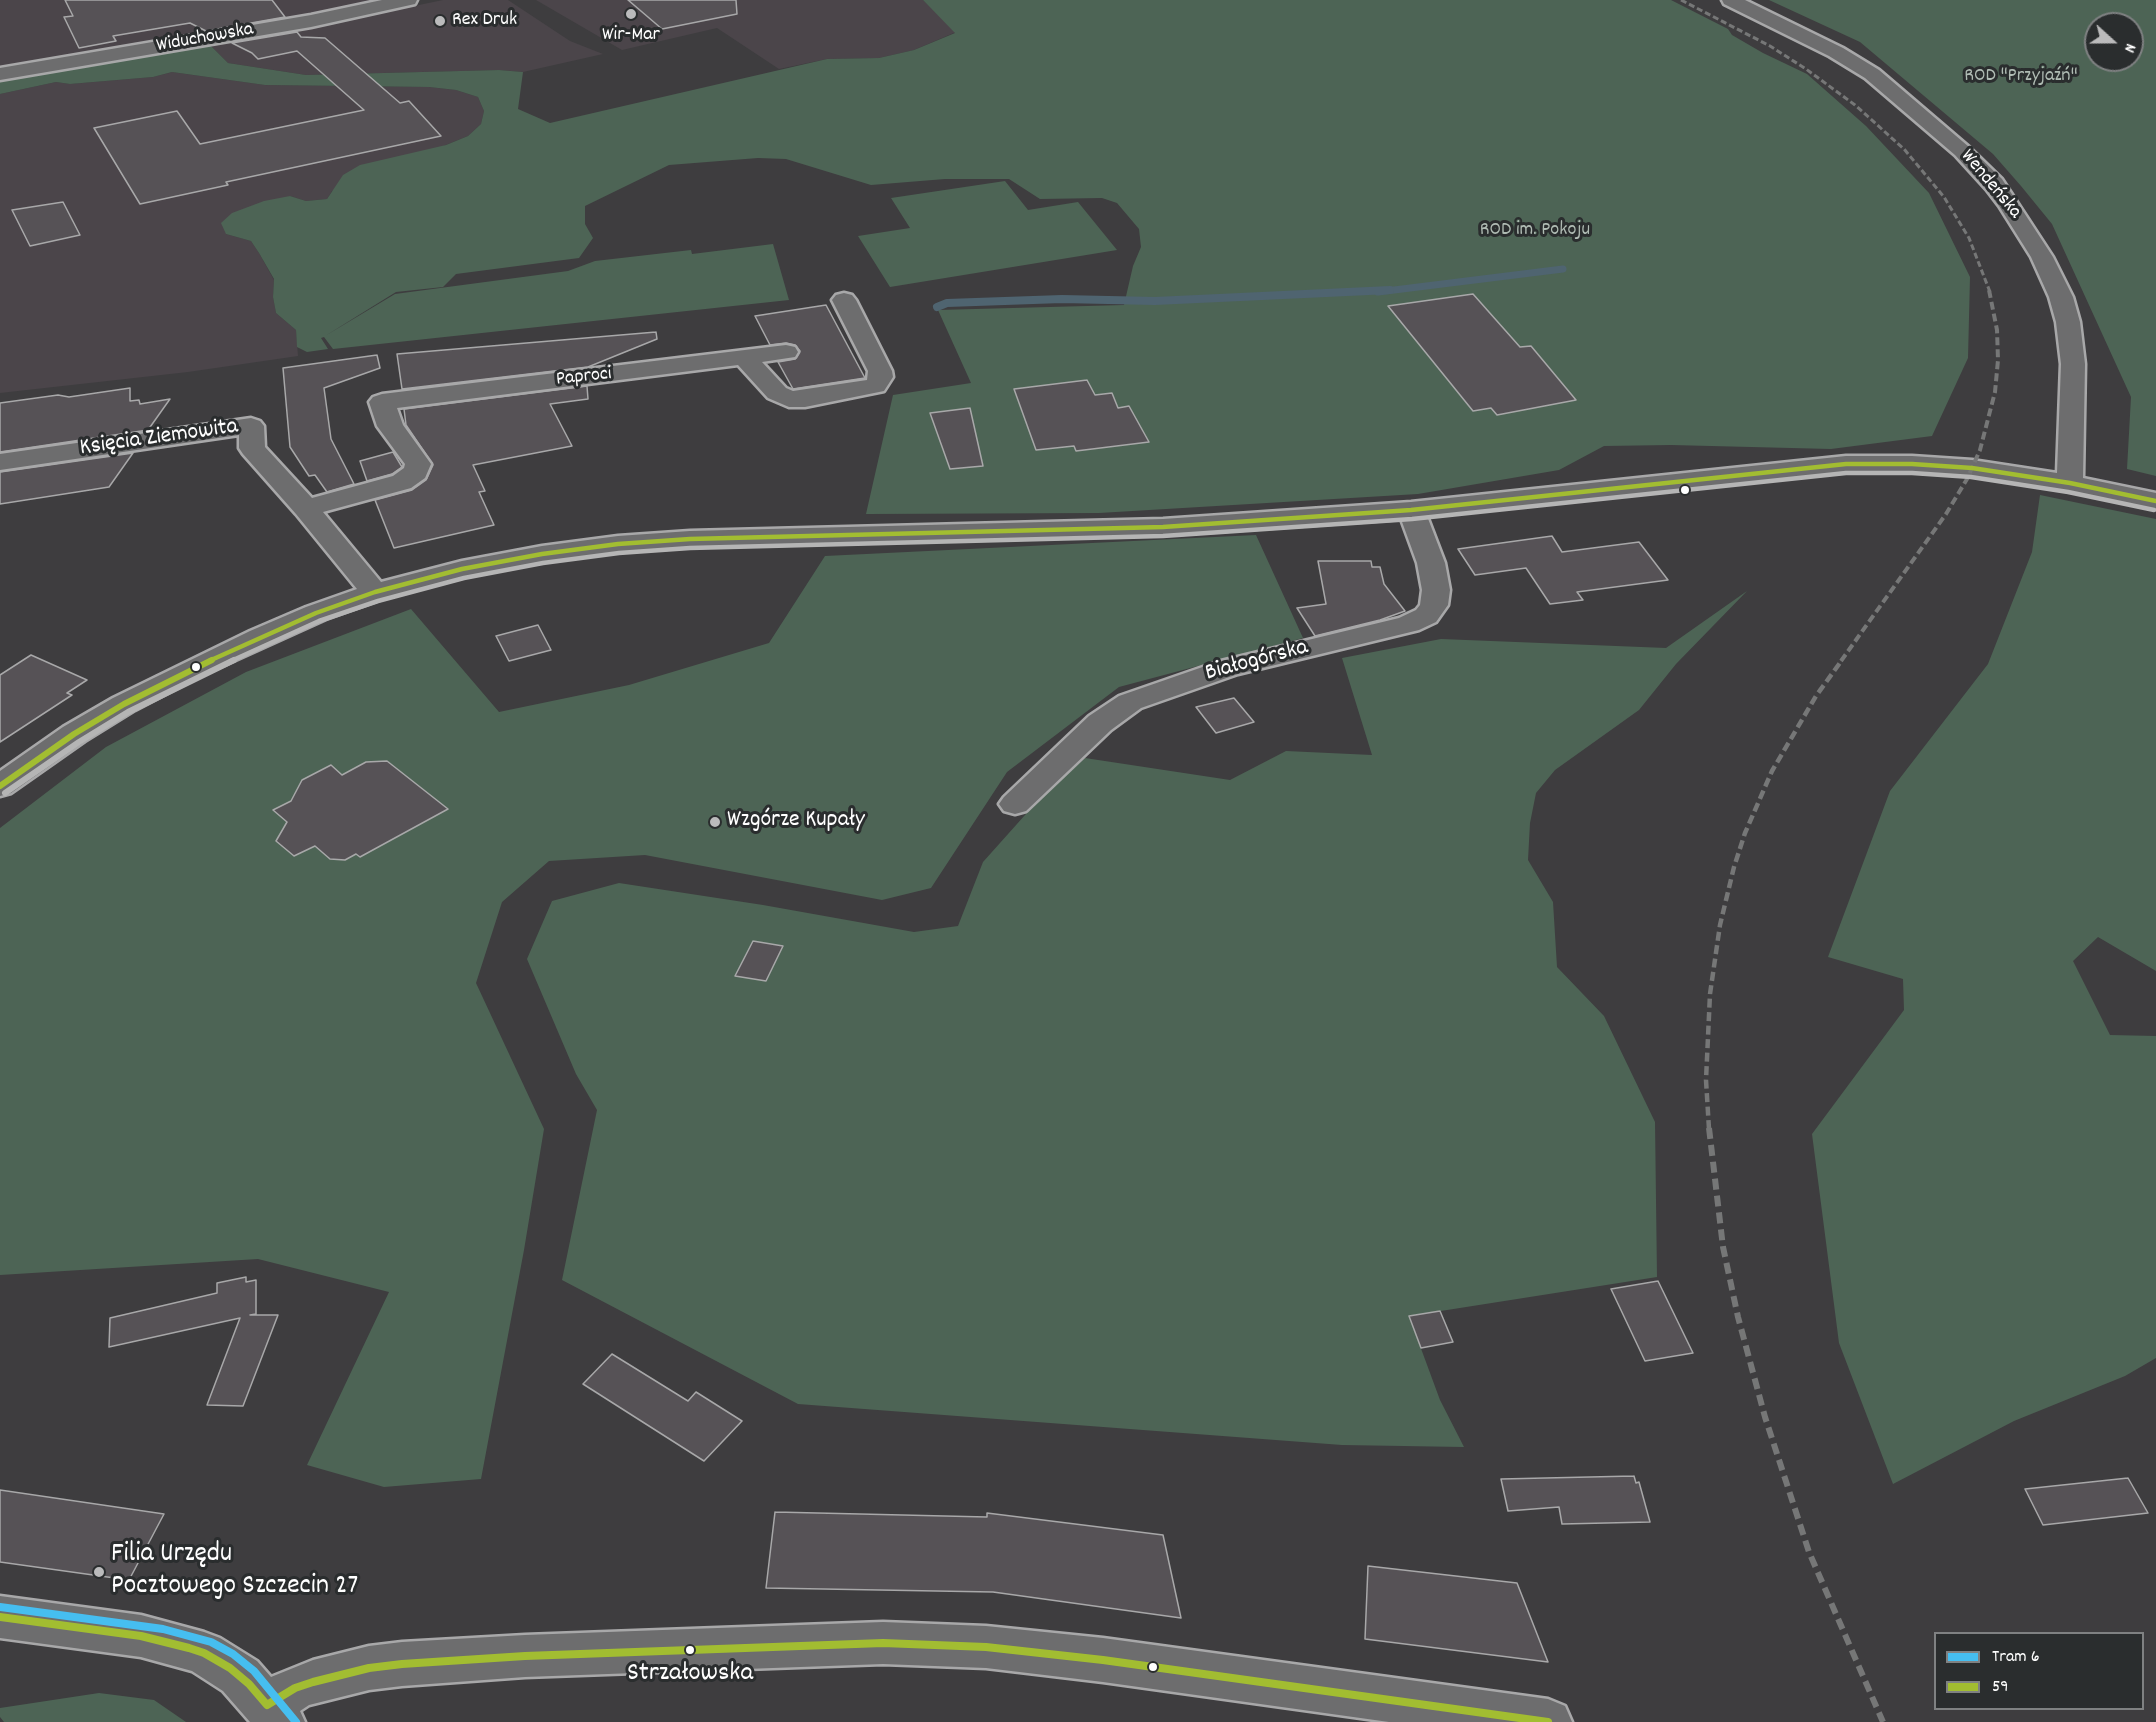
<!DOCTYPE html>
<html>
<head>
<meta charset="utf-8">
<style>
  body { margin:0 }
  #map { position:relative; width:2156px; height:1722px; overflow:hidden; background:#3e3d3f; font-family:Dekko,sans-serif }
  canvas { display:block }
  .legend { position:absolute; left:1934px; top:1632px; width:210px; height:78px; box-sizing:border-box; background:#2a2d2e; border:2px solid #7f8182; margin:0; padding:8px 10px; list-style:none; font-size:18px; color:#fff }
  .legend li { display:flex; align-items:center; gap:12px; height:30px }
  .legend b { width:30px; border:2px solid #7f8182 }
  .north { position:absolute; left:2084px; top:12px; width:60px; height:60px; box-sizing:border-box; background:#2a2d2e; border:2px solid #7f8182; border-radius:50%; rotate:111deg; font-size:16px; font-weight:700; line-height:24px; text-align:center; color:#fff }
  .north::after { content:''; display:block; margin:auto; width:21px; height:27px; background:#bbbbbc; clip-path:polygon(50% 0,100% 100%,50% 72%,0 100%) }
</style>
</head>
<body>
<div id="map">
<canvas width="2156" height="1722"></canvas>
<ul class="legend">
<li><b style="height:8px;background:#46bef0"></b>Tram 6</li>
<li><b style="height:8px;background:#a2bd31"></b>59</li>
</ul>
<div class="north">N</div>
</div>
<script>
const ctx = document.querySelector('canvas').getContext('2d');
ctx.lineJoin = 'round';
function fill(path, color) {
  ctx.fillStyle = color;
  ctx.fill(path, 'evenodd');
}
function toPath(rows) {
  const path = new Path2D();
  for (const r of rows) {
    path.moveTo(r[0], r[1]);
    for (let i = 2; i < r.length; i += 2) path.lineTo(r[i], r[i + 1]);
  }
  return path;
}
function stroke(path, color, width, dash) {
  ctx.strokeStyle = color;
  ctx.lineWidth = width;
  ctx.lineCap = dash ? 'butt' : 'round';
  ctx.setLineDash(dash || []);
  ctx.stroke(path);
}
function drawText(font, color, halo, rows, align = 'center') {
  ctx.font = font + ' Dekko,sans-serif';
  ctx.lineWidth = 6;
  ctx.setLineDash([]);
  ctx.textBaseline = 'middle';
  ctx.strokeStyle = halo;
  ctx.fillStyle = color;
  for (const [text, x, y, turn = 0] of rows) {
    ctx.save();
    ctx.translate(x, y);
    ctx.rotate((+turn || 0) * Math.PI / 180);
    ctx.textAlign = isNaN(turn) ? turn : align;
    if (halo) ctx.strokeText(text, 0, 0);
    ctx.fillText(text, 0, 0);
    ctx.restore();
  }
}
fill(toPath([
  [0,0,386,0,0,69],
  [443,0,508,0,570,41,603,54,523,72,499,70,306,75,228,63,209,44,323,25],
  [536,0,923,0,956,32,914,50,879,58,827,59,779,69,717,28,622,50],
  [172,72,265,85,429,87,456,90,478,97,484,111,481,124,468,136,332,191,327,199,306,201,290,196,226,234,251,241,259,253,274,280,273,297,276,313,296,330,298,356,188,372,0,393,0,94,56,82,70,84,153,77]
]), '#4b454a');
fill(toPath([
  [923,0,1671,0,1728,29,1732,35,1763,53,1807,74,1866,126,1929,193,1970,277,1968,358,1932,436,1831,449,1671,445,1604,446,1559,470,1418,494,1099,513,866,514,893,395,971,383,938,310,1124,305,1133,266,1141,247,1139,229,1117,203,1102,198,1040,199,1009,179,945,179,871,185,786,159,758,158,669,165,585,206,585,224,593,238,579,258,456,274,443,287,396,292,325,336,395,294,568,271,595,261,691,250,692,254,773,244,789,300,333,349,324,337,321,338,328,349,307,352,297,347,296,330,276,313,273,297,274,279,259,253,251,241,226,234,221,223,232,213,264,201,290,196,306,201,327,199,343,175,360,165,446,145,468,136,481,124,484,111,478,97,456,90,429,87,265,85,172,72,153,77,70,84,56,82,0,94,0,79,209,44,228,63,306,75,499,70,523,72,518,109,550,123,827,59,879,58,914,50,955,33],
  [1769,0,2156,0,2156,476,2127,469,2131,397,2052,224,2021,186,1993,154,1860,42],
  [2096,24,2132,24,2132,60,2096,60],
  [1005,181,1028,210,1078,202,1117,250,890,287,858,236,910,228,891,198],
  [2040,495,2156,519,2156,971,2098,937,2073,961,2110,1035,2156,1036,2156,1358,2125,1376,2014,1421,1893,1484,1839,1343,1812,1134,1904,1010,1903,979,1828,957,1890,791,1988,664,2032,552],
  [1256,535,1303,638,1119,687,1007,772,931,888,882,900,645,855,549,861,502,902,476,983,544,1129,524,1250,481,1479,384,1487,307,1465,389,1292,258,1259,0,1275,0,828,106,747,246,672,411,609,499,712,629,685,769,643,825,556],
  [1747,591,1676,664,1639,710,1555,770,1536,793,1530,823,1528,860,1553,902,1557,967,1604,1016,1655,1122,1657,1277,1409,1316,1440,1400,1464,1447,1342,1445,798,1404,562,1280,597,1110,576,1074,527,959,552,901,619,883,763,905,914,932,958,926,983,862,1042,796,1085,758,1230,780,1286,751,1372,755,1342,658,1441,639,1666,648],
  [99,1693,154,1700,186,1722,4,1722,0,1717,0,1708]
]), '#4d6455');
stroke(toPath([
  [1378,292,1563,269]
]), '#4f6470', 7);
stroke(toPath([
  [937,307,947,303,1062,299,1155,301,1390,290]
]), '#4f6470', 8);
const building = toPath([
  [65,0,272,0,285,17,206,31,190,23,113,36,116,41,79,48,64,17,73,16,65,0],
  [628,0,736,0,737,14,662,29,628,0],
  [297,32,301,37,325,38,400,103,409,101,441,136,226,182,228,185,140,204,94,128,177,111,200,144,364,110,297,51,258,59,252,53,232,43,297,32],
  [63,202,80,235,30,246,12,210,63,202],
  [1473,294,1520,347,1531,346,1576,400,1497,415,1491,408,1473,411,1388,306,1473,294],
  [826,305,865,378,793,389,778,362,795,359,800,351,795,345,786,343,770,345,755,316,826,305],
  [656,332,657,339,588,367,402,389,397,354,656,332],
  [377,355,380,368,324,388,331,439,354,484,327,492,315,475,309,476,290,447,283,368,377,355],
  [1087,380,1095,395,1112,393,1118,408,1129,406,1149,442,1076,451,1074,446,1036,450,1014,389,1087,380],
  [587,386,588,399,550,404,572,446,473,465,485,491,479,492,494,525,394,548,375,500,412,490,426,480,433,465,406,425,404,409,587,386],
  [130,388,130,401,139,400,140,404,170,399,148,430,0,452,0,403,58,395,69,397,130,388],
  [970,408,983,466,950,469,930,413,970,408],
  [393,452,402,467,392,474,367,481,360,461,393,452],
  [133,453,109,487,0,504,0,472,133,453],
  [1552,536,1562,552,1639,542,1668,580,1577,592,1583,600,1550,604,1526,568,1475,575,1458,549,1552,536],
  [1318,561,1371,561,1372,567,1380,567,1384,584,1405,611,1380,620,1315,636,1297,608,1326,604,1318,561],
  [538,625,551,650,509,661,496,636,538,625],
  [31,655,87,680,67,693,72,695,0,742,0,675,31,655],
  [1234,698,1254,722,1216,733,1196,707,1234,698],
  [387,761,448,809,360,857,356,854,345,860,330,859,315,846,294,856,276,841,287,822,273,810,291,801,302,780,331,765,342,775,366,762,387,761],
  [753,941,783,946,766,981,735,976,753,941],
  [246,1277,246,1282,256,1280,256,1314,250,1315,278,1315,243,1406,207,1405,240,1318,109,1347,110,1318,217,1293,217,1283,246,1277],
  [1658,1281,1693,1353,1645,1361,1611,1289,1658,1281],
  [1440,1311,1453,1342,1421,1348,1409,1316,1440,1311],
  [612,1354,688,1401,696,1392,742,1421,704,1461,583,1384,612,1354],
  [1634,1476,1636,1483,1639,1482,1650,1522,1562,1524,1559,1507,1508,1511,1501,1479,1634,1476],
  [2128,1478,2148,1513,2043,1525,2025,1489,2128,1478],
  [0,1490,164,1514,129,1580,0,1562,0,1490],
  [775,1512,987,1517,987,1513,1163,1535,1181,1618,993,1592,766,1588,775,1512],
  [1368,1566,1517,1583,1548,1662,1365,1639,1368,1566]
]);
fill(building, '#565256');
stroke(building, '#a8a8a9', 1.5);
const minor = toPath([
  [382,0,417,0,415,4,311,27,0,80,0,68,311,15,382,0],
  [1722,0,1745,0,1843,48,1879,70,1969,147,2002,179,2053,257,2073,297,2080,322,2085,364,2083,478,2156,493,2156,509,2070,491,1972,476,1912,472,1846,472,1427,516,1445,563,1450,590,1448,605,1436,622,1419,630,1238,674,1141,708,1111,730,1026,811,1015,814,1004,811,999,804,1004,797,1089,716,1119,696,1217,662,1399,618,1416,610,1420,605,1422,590,1417,563,1401,519,1163,535,690,547,618,552,542,562,464,577,385,598,326,619,198,677,135,710,85,741,11,793,0,796,0,771,63,727,113,698,250,631,306,607,357,589,296,514,243,454,239,448,239,435,0,470,0,454,251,418,260,421,264,426,265,447,312,498,393,476,404,468,405,464,377,426,369,402,373,397,382,394,786,345,795,347,798,352,795,357,762,362,786,388,793,391,867,380,868,371,832,300,836,295,844,293,852,295,856,300,892,371,893,377,884,391,805,407,789,407,768,398,738,365,397,408,403,425,431,464,425,478,411,488,323,512,381,582,462,561,542,546,618,536,690,531,1163,519,1411,502,1846,456,1912,456,1972,460,2057,473,2061,364,2056,322,2049,297,2031,257,1999,206,1986,189,1955,155,1865,78,1829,56,1724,4,1722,0]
]);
const tertiary = toPath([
  [0,1596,141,1615,204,1632,220,1638,257,1661,271,1677,313,1660,369,1646,402,1642,525,1635,883,1622,986,1626,1103,1638,1548,1699,1565,1706,1572,1722,1389,1722,1103,1682,986,1668,883,1664,525,1677,402,1686,369,1690,309,1705,300,1711,305,1722,250,1722,223,1691,192,1671,141,1657,0,1638,0,1596]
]);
stroke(minor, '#a8a8a9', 5);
stroke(tertiary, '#a8a8a9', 5);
fill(minor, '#6d6d6e');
fill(tertiary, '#6d6d6e');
stroke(toPath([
  [1681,0,1770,46,1806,69,1855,105,1904,149,1944,197,1969,238,1990,292]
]), '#767777', 3, [6, 3]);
stroke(toPath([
  [1841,661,1946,514,1967,479,1980,450,1995,392,1998,360,1997,330,1989,290]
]), '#767777', 4, [8, 4]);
stroke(toPath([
  [1709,1129,1706,1080,1710,994,1720,925,1734,867,1745,833,1772,771,1816,696,1842,660]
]), '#767777', 4.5, [9, 4.5]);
stroke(toPath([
  [1709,1128,1723,1247,1738,1317,1765,1417,1809,1552,1883,1722]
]), '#767777', 6, [11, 6]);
stroke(toPath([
  [209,661,316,613,375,592,462,569,542,554,618,544,690,539,1163,527,1411,510,1846,464,1912,464,1972,468,2070,483,2156,501]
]), '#a2bd31', 4.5);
stroke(toPath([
  [0,786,74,734,124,704,212,660]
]), '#a2bd31', 6);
stroke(toPath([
  [231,661,319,621,378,601,464,578,543,563,619,553,690,548,1163,536,1412,519,1846,473,1912,473,1971,477,2068,492,2154,510]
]), '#b5b5b5', 4.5);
stroke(toPath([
  [5,793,79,742,128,712,234,660]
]), '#b5b5b5', 6);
stroke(toPath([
  [0,1617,141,1636,189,1648,204,1653,230,1668,249,1684,267,1705],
  [267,1705,295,1688,313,1682,369,1668,402,1664,525,1656,883,1643,986,1647,1103,1660,1548,1722]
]), '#a2bd31', 8);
stroke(toPath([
  [0,1607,163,1629,211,1642,233,1654,254,1671,296,1722]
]), '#46bef0', 8);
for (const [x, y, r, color] of [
  [631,14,6,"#bbbbbc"],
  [440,21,6,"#bbbbbc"],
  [1685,490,5,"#fff"],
  [196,667,5,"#fff"],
  [715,822,6,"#bbbbbc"],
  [99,1572,6,"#bbbbbc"],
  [690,1650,5,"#fff"],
  [1153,1667,5,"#fff"]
]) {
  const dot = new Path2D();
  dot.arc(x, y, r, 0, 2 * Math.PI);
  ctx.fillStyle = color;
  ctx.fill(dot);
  stroke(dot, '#2a2d2e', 2);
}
drawText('20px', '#fff', '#2a2d2e', [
  ["Rex Druk",452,21],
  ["Wir-Mar",631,36,"center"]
], 'left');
drawText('20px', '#fff', '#2a2d2e', [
  ["Widuchowska",205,39,-10],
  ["Wendeńska",1990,185,50],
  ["Paproci",584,378,-6]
]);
drawText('20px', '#b0bcb4', '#2a2d2e', [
  ["ROD \"Przyjaźń\"",2021,77],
  ["ROD im. Pokoju",1535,231]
]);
drawText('24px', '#fff', '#2a2d2e', [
  ["Księcia Ziemowita",159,439,-8],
  ["Białogórska",1257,662,-15]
]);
drawText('24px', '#fff', '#2a2d2e', [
  ["Wzgórze Kupały",727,822]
], 'left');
drawText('27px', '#fff', '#2a2d2e', [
  ["Strzałowska",690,1675]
]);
drawText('28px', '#fff', '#2a2d2e', [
  ["Filia Urzędu",111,1556],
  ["Pocztowego Szczecin 27",111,1588]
], 'left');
</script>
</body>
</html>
